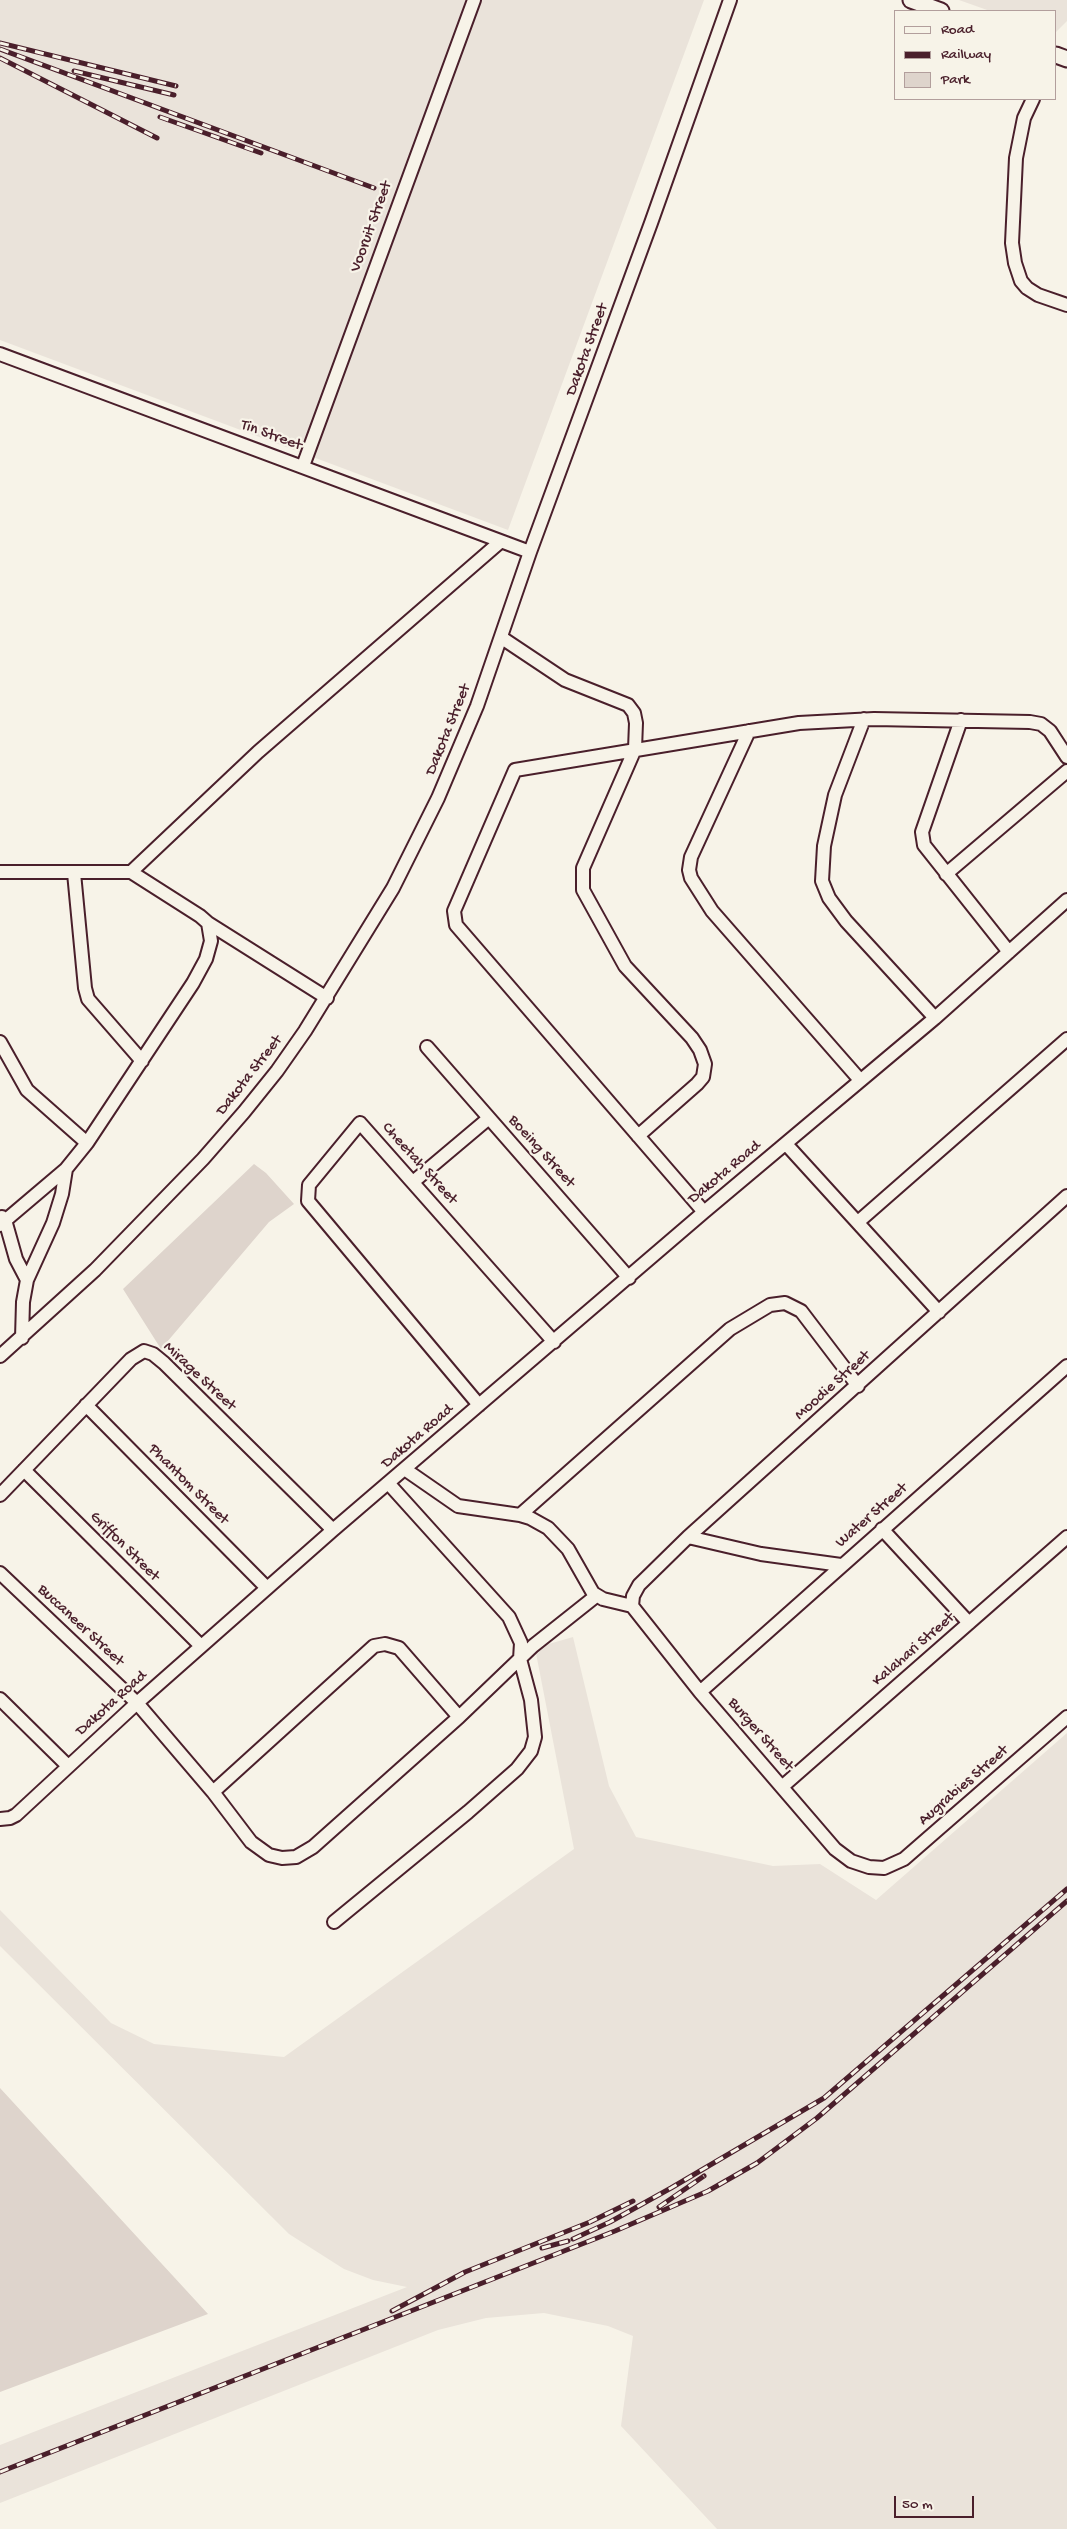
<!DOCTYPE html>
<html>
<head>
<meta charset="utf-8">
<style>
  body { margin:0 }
  #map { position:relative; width:1067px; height:2529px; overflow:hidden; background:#f7f3e8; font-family:"Gochi Hand",sans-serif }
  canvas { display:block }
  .legend { position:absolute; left:894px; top:10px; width:162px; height:90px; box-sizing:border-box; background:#f7f3e8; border:1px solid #b29e9c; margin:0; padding:6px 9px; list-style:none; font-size:15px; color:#4a1f2b }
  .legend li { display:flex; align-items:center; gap:10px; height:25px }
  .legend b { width:25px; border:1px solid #b29e9c }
  .scale { position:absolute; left:894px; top:2496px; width:80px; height:22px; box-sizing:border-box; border:2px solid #4a1f2b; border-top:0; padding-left:6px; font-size:15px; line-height:18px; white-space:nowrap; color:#4a1f2b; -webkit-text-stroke:4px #f7f3e8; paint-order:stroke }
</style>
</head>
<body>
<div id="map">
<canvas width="1067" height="2529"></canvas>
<ul class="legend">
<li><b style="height:6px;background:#f7f3e8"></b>Road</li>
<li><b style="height:6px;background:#4a1f2b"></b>Railway</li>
<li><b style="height:14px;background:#ded4cc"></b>Park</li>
</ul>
<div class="scale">50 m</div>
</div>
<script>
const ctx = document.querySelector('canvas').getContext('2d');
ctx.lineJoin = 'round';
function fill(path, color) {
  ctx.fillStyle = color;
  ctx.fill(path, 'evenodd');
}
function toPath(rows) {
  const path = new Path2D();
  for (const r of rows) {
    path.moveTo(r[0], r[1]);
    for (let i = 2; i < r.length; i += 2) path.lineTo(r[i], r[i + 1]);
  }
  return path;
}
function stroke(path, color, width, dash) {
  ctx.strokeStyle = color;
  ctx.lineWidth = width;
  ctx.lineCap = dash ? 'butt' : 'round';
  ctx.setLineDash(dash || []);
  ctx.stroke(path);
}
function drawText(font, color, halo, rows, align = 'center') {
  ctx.font = font + ' "Gochi Hand",sans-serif';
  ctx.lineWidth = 4.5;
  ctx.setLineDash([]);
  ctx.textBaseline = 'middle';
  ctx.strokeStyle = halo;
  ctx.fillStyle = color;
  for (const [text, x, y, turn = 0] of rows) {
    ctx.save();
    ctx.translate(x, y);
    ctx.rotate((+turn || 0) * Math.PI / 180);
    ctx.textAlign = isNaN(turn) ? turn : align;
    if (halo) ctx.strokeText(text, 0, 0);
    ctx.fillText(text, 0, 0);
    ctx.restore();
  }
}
fill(toPath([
  [0,0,704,0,508,530,0,340],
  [959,0,1067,0,1067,21,1056,32,1056,11,990,11],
  [573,1637,609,1786,636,1837,773,1866,820,1864,876,1900,1067,1733,1067,2529,717,2529,621,2426,633,2336,608,2326,544,2313,486,2318,438,2330,0,2503,0,2445,407,2287,373,2280,344,2269,289,2234,0,1946,0,1910,111,2023,154,2044,284,2057,574,1849,535,1648]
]), '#eae3da');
fill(toPath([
  [254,1164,266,1173,294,1204,269,1222,161,1349,123,1289],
  [0,2088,208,2314,0,2392]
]), '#ded4cc');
const minor = toPath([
  [1033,99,1024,118,1016,158,1012,243,1015,263,1021,281,1027,288,1038,295,1067,305],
  [0,354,530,552],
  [303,466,474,0],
  [502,638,565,680,628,705,634,713,636,723,635,749,583,868,583,890,625,966,692,1038,700,1050,705,1064,703,1077,697,1084,638,1136],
  [864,719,835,795,824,846,822,881,829,898,846,921,935,1018],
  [961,720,922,832,924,845,1009,952],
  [749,731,691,857,689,870,691,878,712,911,860,1080],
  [0,872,131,872,200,916,208,923,211,941,206,959,193,983,87,1143,66,1169,0,1225],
  [131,872,258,752,500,542],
  [74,873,85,988,88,999,142,1061],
  [946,874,1067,771],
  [208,923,327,998],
  [0,1042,27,1090,87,1143],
  [427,1047,629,1278],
  [786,1144,939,1312],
  [413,1182,489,1118],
  [704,1212,456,925,454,911,515,770,799,723,874,719,1030,722,1041,724,1050,731,1067,757],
  [2,1217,5,1220,16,1259,27,1280],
  [858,1222,1067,1039],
  [22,1338,23,1302,27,1280,53,1223,62,1194,66,1169],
  [0,1356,95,1270,203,1159,244,1112,277,1071,305,1031,393,888,438,798,477,706,530,552,651,223,730,0],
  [86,1405,267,1588],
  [479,1405,308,1201,309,1185,360,1123,554,1342],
  [24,1470,201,1646],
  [406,1470,458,1506,520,1515,530,1518,548,1528,568,1549,593,1593,603,1599,632,1606],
  [0,1495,131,1359,144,1351,153,1354,164,1363,333,1530],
  [520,1515,730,1329,770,1305,785,1303,801,1311,858,1386],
  [882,1529,969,1623],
  [688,1537,761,1554,841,1565],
  [0,1573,137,1703,213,1792,251,1842,269,1855,282,1858,296,1857,313,1847,459,1717,533,1646,596,1596],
  [632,1606,700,1692,835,1849,851,1861,869,1867,884,1868,904,1859,1067,1717],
  [632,1606,633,1596,639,1585,688,1537,1067,1196],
  [700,1692,1067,1366],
  [0,1699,68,1766],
  [783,1786,1067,1537],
  [213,1792,374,1646,385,1644,399,1648,459,1717],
  [0,1819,10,1818,16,1815,137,1703,333,1530,704,1212,935,1018,1067,900],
  [334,1922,468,1812,517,1769,531,1751,535,1737,531,1700,520,1659,521,1643,509,1617,389,1484]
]);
const major = toPath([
  [911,0,941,11],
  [1056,55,1067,59]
]);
stroke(minor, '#4a1f2b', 16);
stroke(major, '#4a1f2b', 19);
stroke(minor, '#f7f3e8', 12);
stroke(major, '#f7f3e8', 15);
const rail = toPath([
  [0,43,176,86],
  [0,49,374,188],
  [0,58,157,138],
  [74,71,174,95],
  [160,117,261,153],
  [659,2207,704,2176],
  [573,2239,610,2222,671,2188,824,2098,1067,1889],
  [542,2248,568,2241],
  [392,2311,465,2272,590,2222,633,2201],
  [0,2472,615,2231,708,2191,757,2163,817,2118,1067,1901]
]);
stroke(rail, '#4a1f2b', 5);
stroke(rail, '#f7f3e8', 3, [9]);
drawText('16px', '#4a1f2b', '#f7f3e8', [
  ["Vooruit Street",372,227,-70],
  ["Dakota Street",588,350,-70],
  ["Tin Street",271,436,20],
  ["Dakota Street",449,730,-68],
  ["Dakota Street",250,1076,-52],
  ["Boeing Street",541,1152,48],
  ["Cheetah Street",419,1164,48],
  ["Dakota Road",725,1173,-40],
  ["Mirage Street",199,1377,43],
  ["Moodie Street",833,1386,-42],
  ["Dakota Road",418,1437,-41],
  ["Phantom Street",188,1485,45],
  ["Water Street",872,1516,-41],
  ["Griffon Street",124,1547,45],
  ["Buccaneer Street",80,1626,43],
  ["Kalahari Street",914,1650,-41],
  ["Dakota Road",112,1704,-42],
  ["Burger Street",760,1735,49],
  ["Augrabies Street",964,1786,-41]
]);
</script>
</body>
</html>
